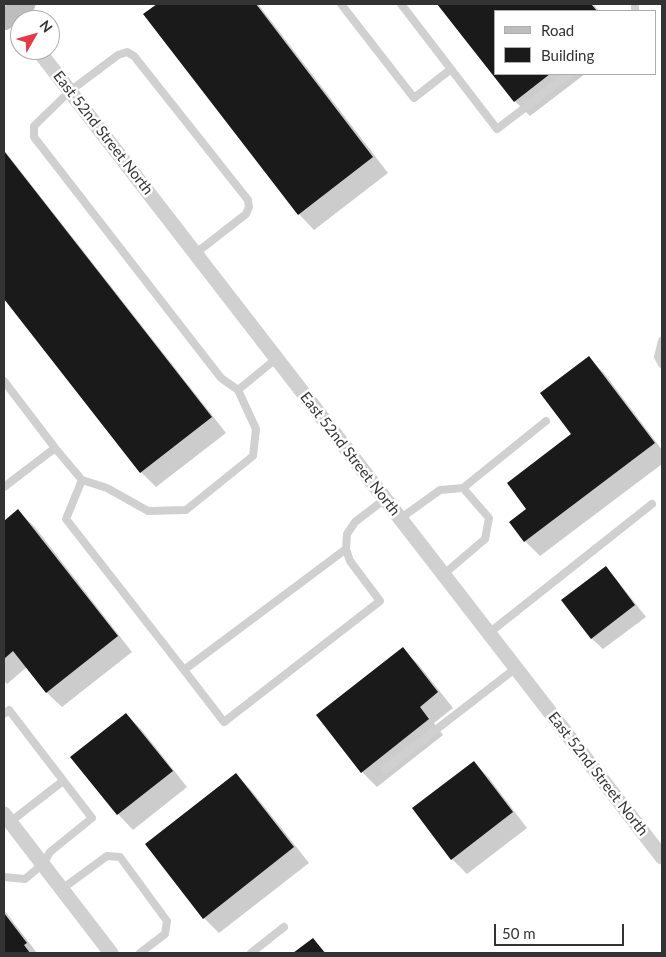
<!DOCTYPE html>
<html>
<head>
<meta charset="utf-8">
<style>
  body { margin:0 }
  #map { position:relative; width:666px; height:957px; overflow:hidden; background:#fff; font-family:Lato,sans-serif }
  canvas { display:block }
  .frame { position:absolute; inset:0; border:5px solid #333; pointer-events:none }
  .legend { position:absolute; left:494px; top:10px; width:162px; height:65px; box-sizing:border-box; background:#fff; border:1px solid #adadad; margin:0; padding:6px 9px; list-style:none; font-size:15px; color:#333 }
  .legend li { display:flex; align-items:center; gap:10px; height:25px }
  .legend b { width:25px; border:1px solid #adadad }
  .north { position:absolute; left:10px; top:10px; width:50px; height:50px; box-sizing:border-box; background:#fff; border:1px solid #adadad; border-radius:50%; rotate:52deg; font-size:14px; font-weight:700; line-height:20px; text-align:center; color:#333 }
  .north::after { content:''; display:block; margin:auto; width:18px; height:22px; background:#e63946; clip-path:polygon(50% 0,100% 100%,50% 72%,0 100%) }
  .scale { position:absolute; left:494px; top:924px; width:130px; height:22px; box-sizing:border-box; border:2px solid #333; border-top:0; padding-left:6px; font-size:15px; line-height:18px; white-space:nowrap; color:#333; -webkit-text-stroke:4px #fff; paint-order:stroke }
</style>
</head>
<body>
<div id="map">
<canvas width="666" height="957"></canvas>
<div class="frame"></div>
<ul class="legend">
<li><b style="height:6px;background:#bdbdbd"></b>Road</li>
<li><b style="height:14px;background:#1a1a1a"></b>Building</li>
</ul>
<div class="north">N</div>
<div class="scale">50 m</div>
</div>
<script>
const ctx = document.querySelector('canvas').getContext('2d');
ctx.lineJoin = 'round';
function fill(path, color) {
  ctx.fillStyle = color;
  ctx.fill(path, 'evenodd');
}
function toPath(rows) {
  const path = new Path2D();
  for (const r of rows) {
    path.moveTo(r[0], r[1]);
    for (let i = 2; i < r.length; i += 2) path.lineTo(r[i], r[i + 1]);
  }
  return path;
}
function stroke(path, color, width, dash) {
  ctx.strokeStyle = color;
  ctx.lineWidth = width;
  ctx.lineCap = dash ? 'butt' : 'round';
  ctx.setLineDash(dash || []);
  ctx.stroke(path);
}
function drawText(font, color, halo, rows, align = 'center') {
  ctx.font = font + ' Lato,sans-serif';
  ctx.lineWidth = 5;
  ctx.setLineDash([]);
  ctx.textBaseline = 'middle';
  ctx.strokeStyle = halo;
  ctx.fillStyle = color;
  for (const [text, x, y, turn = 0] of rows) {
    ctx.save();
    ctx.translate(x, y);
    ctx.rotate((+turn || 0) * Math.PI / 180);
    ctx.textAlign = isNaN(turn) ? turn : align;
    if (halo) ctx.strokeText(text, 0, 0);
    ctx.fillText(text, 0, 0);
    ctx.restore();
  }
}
fill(toPath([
  [159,4,258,4,388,173,314,230,299,214,145,15],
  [439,4,593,4,599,11,495,11,495,74,585,74,530,116,515,101],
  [4,150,226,433,156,487,141,472,4,297],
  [589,358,604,373,662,450,662,464,540,556,525,541,528,509,573,434],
  [18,511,34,526,132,652,62,707,46,692,27,667,7,684,4,681,4,523],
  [606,568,617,580,646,617,603,649,591,638],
  [402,649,418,664,453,708,434,723,443,735,377,787,362,772],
  [126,714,141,729,187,787,133,830,118,814,72,757],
  [474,762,489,778,527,828,467,874,452,859],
  [236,774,251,790,309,863,219,933,204,918,146,845],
  [4,910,37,953,4,953],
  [313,939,326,953,295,953]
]), '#0003');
fill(toPath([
  [157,4,256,4,373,157,298,215,143,14],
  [437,4,591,4,597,11,495,11,495,74,550,74,514,102],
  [4,151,212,417,140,473,4,299],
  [589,356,655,443,524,542,509,522,526,509,507,483,571,434,540,393],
  [18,509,118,636,46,693,13,651,4,659,4,521],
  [606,566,635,605,591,639,561,600],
  [403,647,438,692,420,707,429,719,361,773,316,715],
  [126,713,173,771,117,815,70,757],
  [474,761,513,812,451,860,412,808],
  [236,773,294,847,203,919,145,844],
  [4,913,27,943,24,945,30,953,4,953],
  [313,938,325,953,293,953]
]), '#1a1a1a');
stroke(toPath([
  [341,4,414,98,451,69],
  [401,4,497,129,569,74],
  [635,11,635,4],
  [196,253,246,214,249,207,248,200,134,56,127,52,118,55,70,91,34,126,34,137,221,378,238,390],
  [662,341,658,357,662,364],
  [4,381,55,448,4,487],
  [55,448,82,480,107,488,148,511,186,510,253,456,256,429,238,390,277,358],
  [82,480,66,519,184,670],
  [463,488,546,421],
  [401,518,440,490,463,488,489,518,485,539,444,574],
  [346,549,184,670,224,722,380,601,350,561,346,549,347,534,355,522,385,499],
  [489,633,652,504],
  [4,714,9,710,92,818,50,852,43,864,25,879,4,877],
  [385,769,516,668],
  [10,822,63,781],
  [62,889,107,856,120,857,167,921,165,934,140,953],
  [251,953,284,927]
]), '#d0d0d0', 8);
stroke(toPath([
  [38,50,662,857],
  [4,814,111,953]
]), '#d0d0d0', 15);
stroke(toPath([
  [4,20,25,4]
]), '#bdbdbd', 21);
drawText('15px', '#333', '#fff', [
  ["East 52nd Street North",103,133,52],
  ["East 52nd Street North",350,454,52],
  ["East 52nd Street North",598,774,52]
]);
</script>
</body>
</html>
